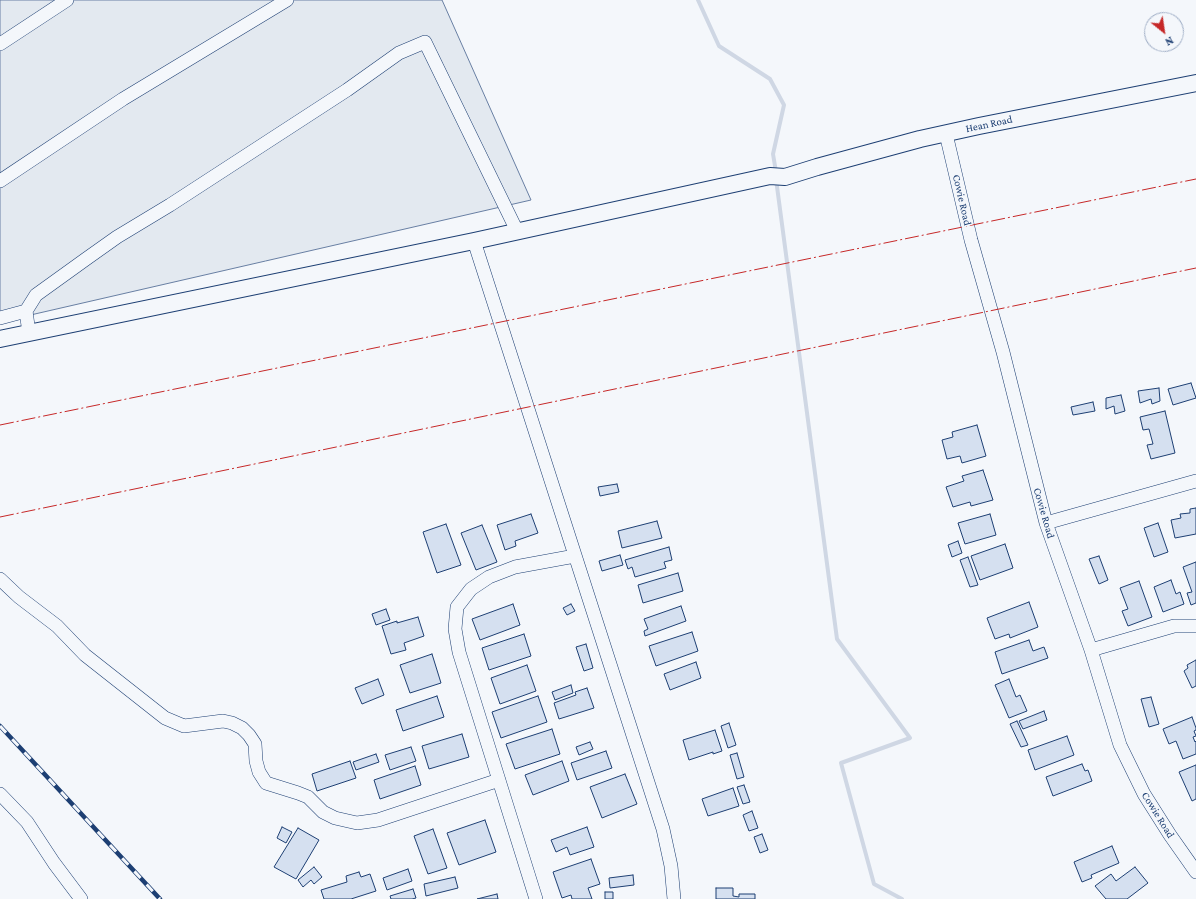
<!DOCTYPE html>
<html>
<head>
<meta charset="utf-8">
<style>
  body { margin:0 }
  #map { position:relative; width:1196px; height:899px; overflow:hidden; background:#f4f7fb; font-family:"Crimson Pro",serif }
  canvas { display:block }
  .north { position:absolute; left:1144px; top:12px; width:40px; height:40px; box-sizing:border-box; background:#f4f7fb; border:1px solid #9eadc5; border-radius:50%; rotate:150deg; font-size:11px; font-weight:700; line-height:16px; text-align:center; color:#1d3f73 }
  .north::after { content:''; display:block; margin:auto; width:14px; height:18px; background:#c62828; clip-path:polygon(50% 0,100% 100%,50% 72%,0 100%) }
</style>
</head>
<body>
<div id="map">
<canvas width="1196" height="899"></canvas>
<div class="north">N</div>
</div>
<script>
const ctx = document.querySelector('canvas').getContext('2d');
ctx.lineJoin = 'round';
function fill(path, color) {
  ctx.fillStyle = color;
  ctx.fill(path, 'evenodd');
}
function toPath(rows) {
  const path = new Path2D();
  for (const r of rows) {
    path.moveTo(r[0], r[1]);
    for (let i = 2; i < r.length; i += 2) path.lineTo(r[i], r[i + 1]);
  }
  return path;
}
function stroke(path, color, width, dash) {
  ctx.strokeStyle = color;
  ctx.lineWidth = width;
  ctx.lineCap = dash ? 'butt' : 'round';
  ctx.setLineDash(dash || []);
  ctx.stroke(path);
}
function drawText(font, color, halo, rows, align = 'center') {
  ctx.font = font + ' "Crimson Pro",serif';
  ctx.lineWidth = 3;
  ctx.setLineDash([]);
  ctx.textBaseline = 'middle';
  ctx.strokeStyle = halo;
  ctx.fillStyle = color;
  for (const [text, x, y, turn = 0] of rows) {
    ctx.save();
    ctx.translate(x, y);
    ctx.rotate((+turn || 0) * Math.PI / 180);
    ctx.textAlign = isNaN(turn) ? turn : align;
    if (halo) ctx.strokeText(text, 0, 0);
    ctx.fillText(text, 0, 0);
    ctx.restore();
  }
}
const green = toPath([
  [0,0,442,0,531,200,0,322,0,0]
]);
fill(green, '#e3e9f0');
stroke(green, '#687fa3', 1);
stroke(toPath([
  [698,0,719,46,770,79,784,105,773,154,776,172],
  [776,179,837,639,910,738,841,763,874,884,902,899]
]), '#cfd7e4', 4);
const building = toPath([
  [1191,383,1196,398,1173,405,1168,389,1191,383],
  [1159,388,1160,401,1152,404,1151,399,1140,403,1138,391,1159,388],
  [1121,395,1125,411,1115,414,1114,406,1106,409,1106,398,1121,395],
  [1093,402,1095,411,1073,415,1071,407,1093,402],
  [1165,411,1175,453,1151,459,1147,445,1153,444,1149,429,1143,430,1140,417,1165,411],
  [977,425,986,456,962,463,960,456,947,459,942,440,953,437,952,432,977,425],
  [983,470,993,500,971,506,970,502,953,507,946,487,964,481,962,476,983,470],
  [617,484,619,492,600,496,598,487,617,484],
  [1196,508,1196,534,1175,538,1171,520,1181,518,1180,514,1190,513,1190,509,1196,508],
  [531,514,538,533,515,541,516,546,505,550,497,525,531,514],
  [990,514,996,535,965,544,958,523,990,514],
  [657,521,662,538,622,548,618,531,657,521],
  [1158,523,1168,552,1154,557,1144,528,1158,523],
  [446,524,461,565,437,573,423,532,446,524],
  [482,525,497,562,476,570,461,533,482,525],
  [958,541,962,553,952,557,948,545,958,541],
  [1005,544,1013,568,980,580,971,556,1005,544],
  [669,547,672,560,664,562,666,568,635,577,632,567,628,569,625,560,669,547],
  [620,555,623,565,602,571,599,561,620,555],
  [1099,556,1108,580,1099,584,1089,559,1099,556],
  [968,557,978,585,970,587,960,560,968,557],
  [1196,562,1196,603,1191,605,1187,593,1192,592,1183,567,1196,562],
  [678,573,683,591,643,603,638,585,678,573],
  [1171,580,1176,594,1180,592,1184,604,1163,612,1154,587,1171,580],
  [1139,581,1152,617,1128,626,1122,611,1128,609,1120,588,1139,581],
  [1029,602,1038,627,1010,638,1009,634,995,639,987,618,1029,602],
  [513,604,520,625,480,640,472,619,513,604],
  [571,604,575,611,567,615,563,608,571,604],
  [681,606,686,621,645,636,644,631,648,629,644,619,681,606],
  [386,609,390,620,376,625,372,614,386,609],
  [418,617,424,636,404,643,406,650,391,654,382,626,397,621,397,623,418,617],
  [692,632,698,651,656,666,649,646,692,632],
  [524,634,531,656,489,670,482,648,524,634],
  [1029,640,1033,651,1044,647,1048,658,1002,674,995,652,1029,640],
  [586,644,593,668,584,671,576,647,586,644],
  [432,654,441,683,410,693,400,665,432,654],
  [1196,660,1196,686,1192,688,1184,671,1188,668,1187,665,1196,660],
  [696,662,701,678,670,690,664,674,696,662],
  [527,665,536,691,500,704,491,678,527,665],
  [378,679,384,695,362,704,355,688,378,679],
  [1009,679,1016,697,1020,695,1027,711,1009,718,995,685,1009,679],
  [571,685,573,693,555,700,552,692,571,685],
  [587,688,594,708,559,719,554,703,576,695,575,692,587,688],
  [437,696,444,717,403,731,396,710,437,696],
  [538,696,547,722,501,738,492,712,538,696],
  [1151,697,1159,724,1149,727,1141,699,1151,697],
  [1044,711,1047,720,1023,729,1019,721,1044,711],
  [1192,717,1196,728,1196,730,1194,731,1196,736,1193,737,1195,742,1196,741,1196,754,1183,759,1176,741,1169,744,1163,729,1192,717],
  [1017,721,1028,745,1021,747,1010,724,1017,721],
  [729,723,736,745,728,748,721,726,729,723],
  [552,729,560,754,515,769,506,744,552,729],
  [715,730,722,751,713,754,713,752,689,760,683,740,715,730],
  [462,734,469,757,429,769,422,746,462,734],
  [1067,736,1074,755,1035,770,1028,750,1067,736],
  [590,742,593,749,579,755,576,747,590,742],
  [411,747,416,761,390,770,385,755,411,747],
  [606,751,612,768,577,780,571,763,606,751],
  [737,753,744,777,737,779,730,755,737,753],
  [376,754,379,762,356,770,353,762,376,754],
  [350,761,356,778,317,791,312,774,350,761],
  [562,761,569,781,533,795,525,775,562,761],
  [1082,764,1085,771,1088,770,1092,781,1053,796,1046,777,1082,764],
  [1196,765,1196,799,1192,801,1179,772,1196,765],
  [415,766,421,785,380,799,374,780,415,766],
  [625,774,637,804,602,818,590,787,625,774],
  [744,785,750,802,743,804,737,787,744,785],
  [733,788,739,806,708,816,702,799,733,788],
  [752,811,758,828,749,831,743,815,752,811],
  [485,820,496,852,459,865,447,833,485,820],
  [282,827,292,832,286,843,277,838,282,827],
  [587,827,594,847,570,855,567,847,556,852,551,840,587,827],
  [298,828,319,840,296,879,274,867,298,828],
  [433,829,447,868,428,874,414,836,433,829],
  [762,834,768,850,760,853,754,837,762,834],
  [1112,846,1119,863,1091,875,1092,878,1082,882,1074,862,1112,846],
  [591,859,600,884,588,888,592,899,572,899,571,895,562,898,553,872,591,859],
  [314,867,322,877,314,884,311,880,303,887,298,880,314,867],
  [1135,867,1148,883,1127,899,1106,899,1095,886,1111,874,1116,881,1135,867],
  [408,869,412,881,387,890,383,878,408,869],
  [359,872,361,877,370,874,376,891,351,899,324,899,321,890,347,882,346,876,359,872],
  [633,875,634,885,610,888,609,878,633,875],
  [455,877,458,888,426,896,424,884,455,877],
  [716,888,733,888,733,896,739,897,739,894,755,894,755,899,716,899,716,888],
  [413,889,416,898,412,899,391,899,390,896,413,889],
  [605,892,613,892,613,899,605,899,605,892],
  [497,894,498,899,477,899,497,894]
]);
fill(building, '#d5e0f0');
stroke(building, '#1d3f73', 1);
const minor = toPath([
  [0,44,67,0],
  [946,134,971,240,1003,352,1046,523,1091,650,1120,745,1144,794,1170,835,1196,872],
  [0,181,123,99,287,0],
  [474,241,663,829,671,866,674,899],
  [0,318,26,311],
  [29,333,26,311,36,295,86,259,117,237,170,205,347,90,399,53,425,42,517,231],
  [1046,523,1196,481],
  [0,579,19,597,57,626,85,655,165,718,184,726,223,721,232,723,242,728,249,735,255,744,256,761,259,772,266,783,298,793,308,797,323,812,335,818,357,823,378,820,499,780],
  [1091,650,1174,626,1196,626],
  [0,794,27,822,54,863,81,899],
  [536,899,459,652,455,629,457,607,471,589,489,577,515,567,575,556]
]);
const tertiary = toPath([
  [0,339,474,241,770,176,785,177,817,167,920,139,979,126,1196,83]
]);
stroke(minor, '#1d3f73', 14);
stroke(tertiary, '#1d3f73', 18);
stroke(minor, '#f4f7fb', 13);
stroke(tertiary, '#f4f7fb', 16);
const rail = toPath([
  [0,726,160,899]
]);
stroke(rail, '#1d3f73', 4.5);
stroke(rail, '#f4f7fb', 3, [9]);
stroke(toPath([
  [0,425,1196,179],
  [0,517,1196,268]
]), '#c62828', 1, [14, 3, 2, 3]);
drawText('11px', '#1d3f73', '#f4f7fb', [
  ["Hean Road",989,124,-12],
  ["Cowie Road",962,200,77],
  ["Cowie Road",1044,513,74],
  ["Cowie Road",1158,815,58]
]);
</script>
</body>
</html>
